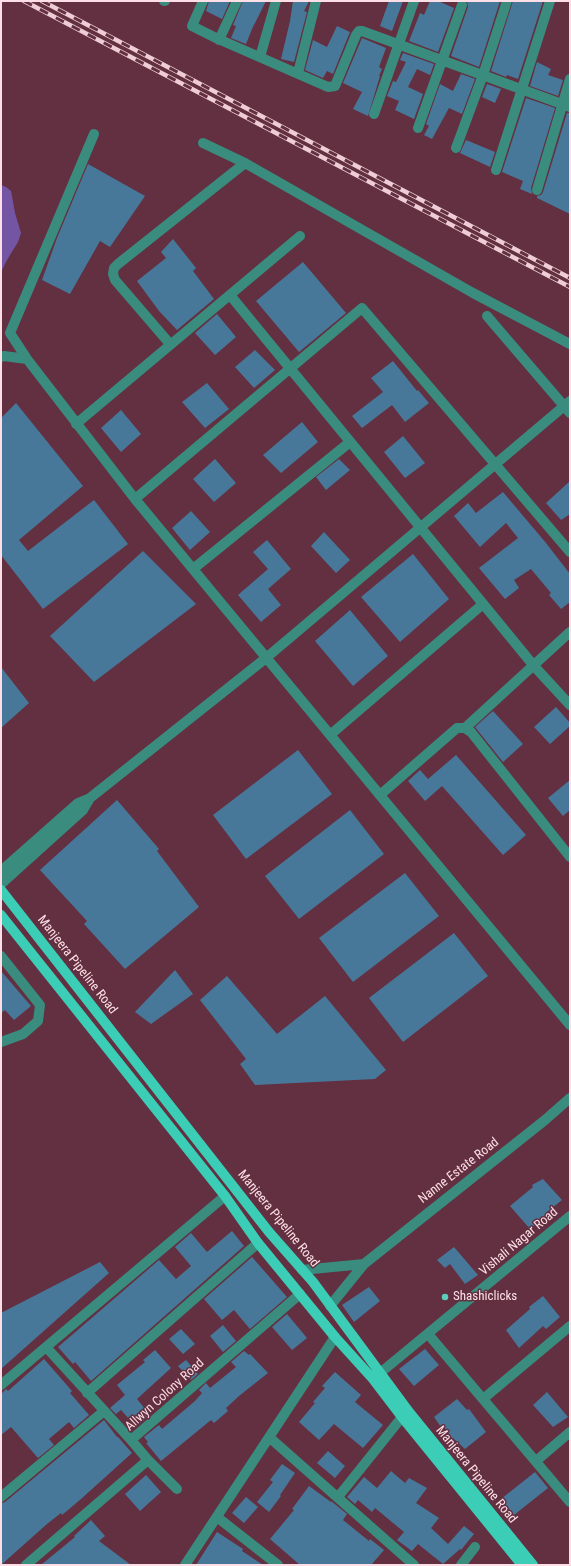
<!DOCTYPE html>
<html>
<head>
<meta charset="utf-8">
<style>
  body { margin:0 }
  #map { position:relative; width:571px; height:1566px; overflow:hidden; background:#623040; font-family:"Roboto Condensed",sans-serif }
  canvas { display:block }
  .frame { position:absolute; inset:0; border:2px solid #ffdfe7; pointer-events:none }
</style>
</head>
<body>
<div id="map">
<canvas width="571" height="1566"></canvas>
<div class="frame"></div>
</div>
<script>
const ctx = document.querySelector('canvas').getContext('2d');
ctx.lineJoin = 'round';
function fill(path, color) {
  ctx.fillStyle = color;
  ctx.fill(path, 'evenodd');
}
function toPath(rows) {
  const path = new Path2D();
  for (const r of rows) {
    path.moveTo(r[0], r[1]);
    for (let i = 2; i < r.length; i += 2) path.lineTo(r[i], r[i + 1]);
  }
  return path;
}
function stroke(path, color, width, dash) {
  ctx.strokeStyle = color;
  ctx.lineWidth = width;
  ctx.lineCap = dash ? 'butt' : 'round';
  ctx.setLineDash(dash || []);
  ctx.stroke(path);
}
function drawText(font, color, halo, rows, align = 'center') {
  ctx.font = font + ' "Roboto Condensed",sans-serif';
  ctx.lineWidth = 3;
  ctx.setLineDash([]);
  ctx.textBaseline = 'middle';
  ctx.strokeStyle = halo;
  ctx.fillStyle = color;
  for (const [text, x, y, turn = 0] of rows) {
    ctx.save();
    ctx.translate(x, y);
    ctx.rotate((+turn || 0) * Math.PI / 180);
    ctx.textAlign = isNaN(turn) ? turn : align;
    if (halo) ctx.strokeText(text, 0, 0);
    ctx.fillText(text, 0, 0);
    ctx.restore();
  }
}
fill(toPath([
  [1,185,6,187,11,191,15,213,21,233,18,242,7,260,1,272]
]), '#7455a3');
fill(toPath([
  [209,1,230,1,222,19,206,11],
  [243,1,266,1,252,29,246,44,231,38,236,26,233,25],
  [293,1,309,1,304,11,307,12,294,62,281,59,290,21],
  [389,1,403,1,392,31,380,26],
  [430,1,438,1,454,8,438,52,409,41,420,13,424,15],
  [467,1,500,1,479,67,451,56,468,7],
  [513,1,543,1,518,79,507,75,506,77,491,71],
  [337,26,350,32,333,74,327,71,323,78,305,70,313,40,327,47],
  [362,38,386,48,379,67,382,69,379,76,380,76,368,116,353,109,362,92,343,83],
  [403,53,434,64,430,75,417,69,408,87,423,94,414,119,395,110,399,101,387,96,393,81,396,82,406,62,400,60],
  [537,62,551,69,548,75,563,80,558,96,530,86],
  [461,74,475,79,462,114,449,108,432,139,424,135,429,126,426,124,440,84,453,91],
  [487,84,501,89,495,103,482,97],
  [526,98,555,108,531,188,532,194,520,189,523,181,502,172],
  [567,113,570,113,570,214,537,198,537,196,541,195,543,192],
  [466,140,495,152,490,167,460,153],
  [88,164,145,196,110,247,100,241,70,294,42,280,57,238],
  [173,239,196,268,193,271,214,299,177,330,159,311,137,281,166,258,161,252],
  [303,262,346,313,299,352,256,301],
  [217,314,236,337,215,355,195,333],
  [255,350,275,370,254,388,235,367],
  [393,361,417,391,418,390,429,403,405,422,392,405,362,428,352,416,383,392,371,378],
  [207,383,229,409,205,428,182,402],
  [16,403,83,486,19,540,28,551,94,500,128,544,43,609,1,555,1,418],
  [121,410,141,434,121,452,101,428],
  [302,422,318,442,281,473,263,455],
  [403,436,425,463,405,478,384,452],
  [215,459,236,483,214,502,193,479],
  [339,459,350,470,326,490,316,477],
  [570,481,570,514,561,520,546,503],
  [503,492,546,543,570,574,570,602,561,609,549,595,551,593,531,569,514,580,519,588,505,599,479,568,518,538,506,523,480,547,454,516,468,503,476,513],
  [191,511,210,532,190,550,172,528],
  [324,532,350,560,336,573,311,546],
  [267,540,291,569,268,589,281,605,261,622,238,595,268,569,253,552],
  [143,551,196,604,94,682,50,636],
  [413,554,449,599,400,642,361,597],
  [350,610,388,656,353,686,315,641],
  [1,667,29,703,1,728],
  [556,707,570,723,570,726,550,744,534,727],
  [493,711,523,744,503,762,475,727],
  [298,750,332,794,246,859,213,815],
  [456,755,526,835,503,855,442,786,425,801,408,781,420,770,428,779],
  [570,780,570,810,563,816,548,798],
  [117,800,159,849,157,851,199,907,125,969,84,924,87,921,40,870],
  [350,810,384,854,299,919,265,876],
  [405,873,439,916,353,982,319,938],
  [454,933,488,976,403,1042,369,998],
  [175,970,193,994,151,1024,135,1012],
  [1,971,31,1006,14,1020,5,1010,1,1013],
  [227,976,277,1034,325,996,386,1070,375,1079,255,1085,240,1064,246,1059,200,1000],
  [543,1179,562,1200,547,1212,548,1214,530,1229,510,1206,533,1187,532,1185],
  [232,1231,244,1246,91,1381,75,1362,73,1364,58,1347,159,1260,176,1279,191,1266,175,1247,191,1233,207,1252],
  [454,1247,478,1275,465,1284,450,1264,445,1268,437,1260],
  [252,1257,287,1297,250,1329,234,1310,222,1320,204,1299],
  [100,1262,109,1273,1,1369,1,1313],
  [369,1287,380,1301,354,1322,342,1305],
  [543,1296,560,1317,546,1329,543,1326,519,1348,506,1330,530,1309,529,1307],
  [287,1314,307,1338,292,1350,272,1327],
  [223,1325,236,1341,223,1352,210,1336],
  [181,1329,195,1344,183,1354,169,1339],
  [425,1349,439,1365,414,1386,399,1369],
  [155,1350,171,1368,137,1399,150,1415,136,1427,121,1410,116,1414,110,1408,125,1395,117,1385,145,1362,143,1360],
  [244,1351,249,1355,250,1354,268,1373,239,1396,226,1408,228,1411,214,1423,211,1420,161,1461,146,1443,148,1442,144,1437,159,1425,162,1429,195,1401,202,1393,199,1390,206,1383,210,1388,236,1367,231,1362],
  [44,1359,72,1391,70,1393,89,1415,74,1428,69,1422,49,1439,54,1445,38,1458,11,1427,1,1435,1,1394,6,1389,8,1391],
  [186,1360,198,1374,191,1380,178,1366],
  [335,1372,361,1395,355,1402,383,1425,363,1448,334,1424,319,1440,299,1422,315,1403,313,1402,325,1388,322,1386],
  [547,1392,568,1417,553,1427,533,1405],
  [457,1399,467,1410,469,1409,486,1432,465,1449,453,1438,452,1439,443,1425,441,1427,434,1417],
  [104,1420,117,1437,118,1437,132,1453,81,1499,62,1515,61,1513,47,1524,1,1565,1,1503,5,1502],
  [328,1451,345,1466,335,1478,317,1463],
  [282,1464,295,1473,280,1495,281,1496,269,1512,257,1502,273,1482,270,1480],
  [391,1471,405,1483,409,1478,427,1488,416,1503,439,1518,431,1528,448,1544,464,1526,474,1534,461,1550,460,1549,443,1564,418,1544,412,1551,397,1540,404,1532,375,1508,372,1512,358,1500,355,1504,347,1497,364,1477,377,1488],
  [535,1472,548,1488,514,1515,501,1499],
  [146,1475,161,1492,140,1511,125,1494],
  [309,1486,331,1502,331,1501,347,1514,343,1520,369,1541,370,1539,384,1550,371,1565,300,1565,270,1539,294,1510,292,1509],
  [246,1497,258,1507,244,1523,232,1513],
  [91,1520,105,1536,99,1541,131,1565,41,1565,75,1537,74,1536],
  [217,1532,243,1549,242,1551,263,1565,196,1565]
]), '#487899');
stroke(toPath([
  [164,1,165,1],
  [203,1,192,26,216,38,328,87,335,86,356,35,359,31,362,31,570,107],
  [219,40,237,1],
  [260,57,276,1],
  [298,73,316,1],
  [374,114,414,1],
  [418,128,462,5],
  [94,134,10,333,27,359,135,499,570,1025],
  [203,143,245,163,473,293,570,344],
  [456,148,483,75,507,1],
  [496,170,550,1],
  [537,190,570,79],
  [230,295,534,666,570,705],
  [487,316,570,413],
  [170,344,115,280,113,274,114,268,118,264,245,163],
  [1,357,4,356,27,359],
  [76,424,300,236],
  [135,499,362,308,570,552],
  [193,569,350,442],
  [465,728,570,632],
  [330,735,483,604],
  [380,795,457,728,465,728,471,732,570,857],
  [1,871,78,803,90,798,266,658,570,401],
  [1,884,83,810,90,798],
  [1,956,40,1005,38,1021,23,1034,1,1042],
  [302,1270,364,1264],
  [330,1306,364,1264,545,1120,570,1098],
  [428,1334,570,1502],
  [46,1347,131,1440],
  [374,1378,570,1216],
  [1,1385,225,1196],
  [87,1393,258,1243],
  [483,1399,570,1326],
  [269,1437,414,1565],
  [148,1460,177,1489],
  [536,1461,570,1432],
  [1,1497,104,1411],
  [338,1497,402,1417],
  [217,1517,278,1565],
  [26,1565,148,1460,131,1440,300,1294],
  [185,1565,335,1337],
  [461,1565,475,1547]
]), '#3a8c7e', 10);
stroke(toPath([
  [1,890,269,1232,313,1282,409,1412,533,1565],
  [1,915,225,1196,258,1243,335,1337,373,1379,402,1417,522,1565]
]), '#3ccdb7', 10);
const rail = toPath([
  [24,1,570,287],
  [42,1,570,278]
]);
stroke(rail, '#efcdd6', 4.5);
stroke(rail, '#623040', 3, [9]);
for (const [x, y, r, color] of [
  [445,1297,4,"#5ccebb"]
]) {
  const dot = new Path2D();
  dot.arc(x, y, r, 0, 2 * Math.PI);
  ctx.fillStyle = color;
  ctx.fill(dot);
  stroke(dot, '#623040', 1.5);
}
drawText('13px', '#ffdfe7', '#623040', [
  ["Manjeera Pipeline Road",77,965,52],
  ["Nanne Estate Road",459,1171,-38],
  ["Manjeera Pipeline Road",278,1219,51],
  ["Vishali Nagar Road",519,1242,-40],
  ["Allwyn Colony Road",165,1395,-42],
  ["Manjeera Pipeline Road",476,1475,51]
]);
drawText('13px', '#ffdfe7', '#623040', [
  ["Shashiclicks",453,1297]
], 'left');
</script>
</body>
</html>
